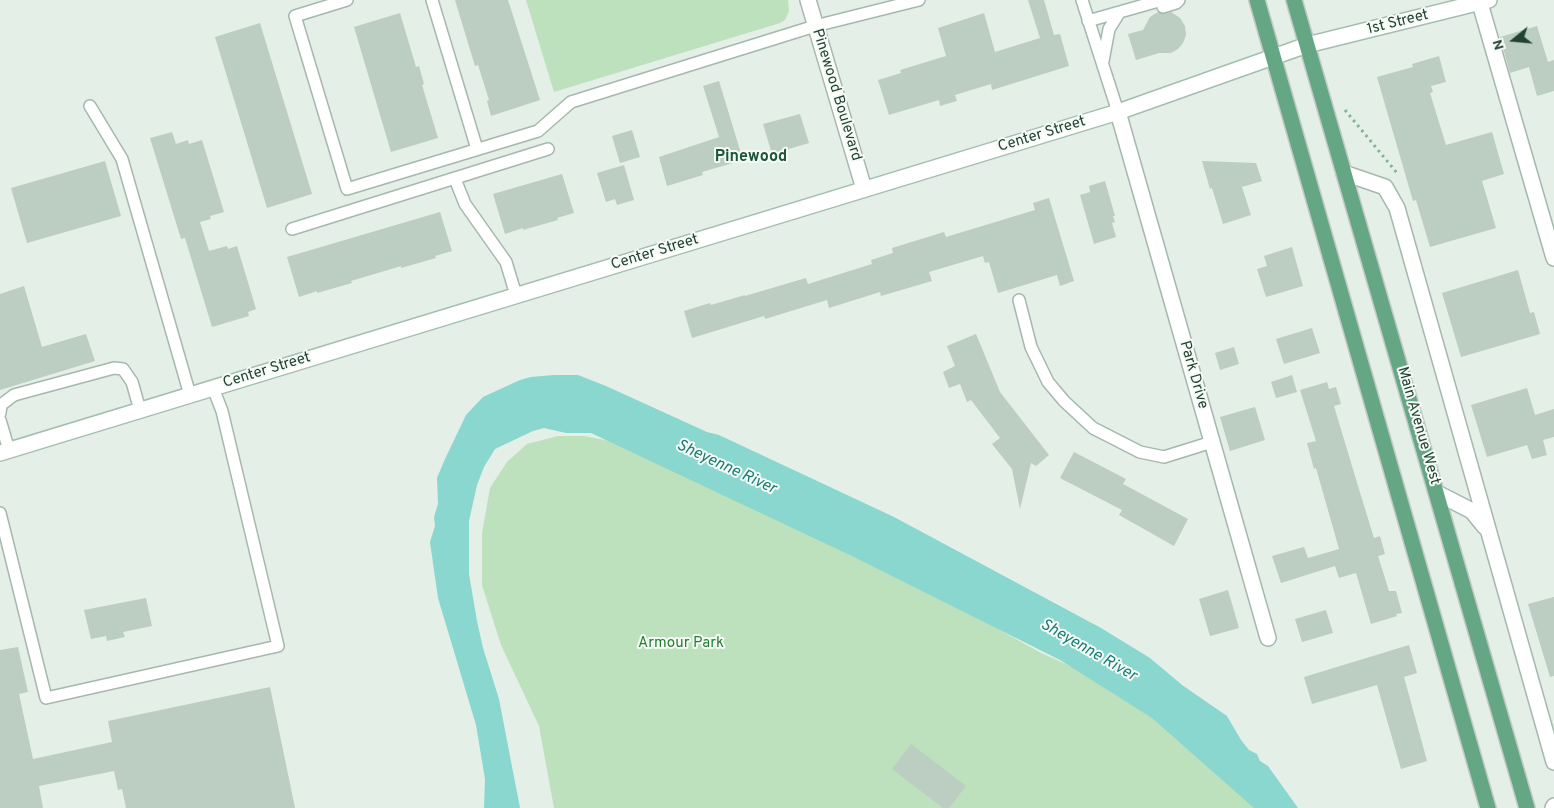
<!DOCTYPE html>
<html>
<head>
<meta charset="utf-8">
<style>
  body { margin:0 }
  #map { position:relative; width:1554px; height:808px; overflow:hidden; background:#e4efe7; font-family:Overpass,sans-serif }
  canvas { display:block }
  .north { position:absolute; left:1489px; top:15px; width:50px; height:50px; -webkit-text-stroke:4px #f5faf6; paint-order:stroke; rotate:253deg; font-size:14px; font-weight:700; line-height:20px; text-align:center; color:#224231 }
  .north::after { content:''; display:block; margin:auto; width:18px; height:22px; background:#224231; clip-path:polygon(50% 0,100% 100%,50% 72%,0 100%) }
</style>
</head>
<body>
<div id="map">
<canvas width="1554" height="808"></canvas>
<div class="north">N</div>
</div>
<script>
const ctx = document.querySelector('canvas').getContext('2d');
ctx.lineJoin = 'round';
function fill(path, color) {
  ctx.fillStyle = color;
  ctx.fill(path, 'evenodd');
}
function toPath(rows) {
  const path = new Path2D();
  for (const r of rows) {
    path.moveTo(r[0], r[1]);
    for (let i = 2; i < r.length; i += 2) path.lineTo(r[i], r[i + 1]);
  }
  return path;
}
function stroke(path, color, width, dash) {
  ctx.strokeStyle = color;
  ctx.lineWidth = width;
  ctx.lineCap = dash ? 'butt' : 'round';
  ctx.setLineDash(dash || []);
  ctx.stroke(path);
}
function drawText(font, color, halo, rows, align = 'center') {
  ctx.font = font + ' Overpass,sans-serif';
  ctx.lineWidth = 4;
  ctx.setLineDash([]);
  ctx.textBaseline = 'middle';
  ctx.strokeStyle = halo;
  ctx.fillStyle = color;
  for (const [text, x, y, turn = 0] of rows) {
    ctx.save();
    ctx.translate(x, y);
    ctx.rotate((+turn || 0) * Math.PI / 180);
    ctx.textAlign = isNaN(turn) ? turn : align;
    if (halo) ctx.strokeText(text, 0, 0);
    ctx.fillText(text, 0, 0);
    ctx.restore();
  }
}
fill(toPath([
  [526,0,788,0,789,11,785,20,780,23,554,92],
  [558,436,584,436,615,442,850,546,1041,653,1113,685,1272,808,554,808,539,726,501,645,482,585,482,533,490,488,507,462,527,444]
]), '#bce1bc');
fill(toPath([
  [554,375,578,375,606,386,707,432,719,435,894,517,1101,628,1150,658,1182,685,1227,716,1241,740,1249,750,1257,754,1260,761,1268,766,1298,808,1254,808,1152,718,1060,660,854,557,591,433,566,433,544,428,533,431,495,449,484,467,477,485,469,521,469,574,477,621,483,648,499,699,520,808,484,808,485,779,476,725,438,598,430,542,435,526,434,517,438,504,437,478,445,459,466,415,483,397,520,380,531,377]
]), '#89d7cf');
fill(toPath([
  [455,0,508,0,540,100,491,116,487,101,489,100,478,65,475,66],
  [1028,0,1044,0,1054,35,1060,34,1069,66,992,90,991,84,955,95,957,101,940,106,939,100,889,115,878,80,901,73,900,70,946,56,938,28,984,13,995,52,1040,38],
  [1158,12,1162,14,1171,12,1180,18,1185,26,1186,35,1183,43,1178,49,1171,53,1159,53,1136,60,1128,34,1143,30,1150,17],
  [400,13,416,67,419,66,424,84,422,85,438,138,391,152,354,27],
  [260,23,312,194,267,208,215,37],
  [1537,26,1548,62,1554,60,1554,91,1537,96,1529,67,1510,73,1500,37],
  [1439,56,1446,82,1431,86,1433,92,1430,93,1446,145,1492,132,1504,174,1482,181,1496,228,1430,247,1416,200,1413,201,1377,77,1413,67,1412,64],
  [719,81,743,160,702,172,703,175,667,186,659,157,719,137,703,86],
  [800,114,809,143,772,154,763,124],
  [632,130,640,157,620,163,612,136],
  [172,132,176,144,188,140,189,144,202,140,224,212,210,216,211,219,200,222,209,251,227,246,228,249,237,246,256,309,248,312,249,316,212,327,185,238,181,239,150,138],
  [105,161,121,216,27,243,11,188],
  [1202,161,1256,163,1262,181,1242,187,1251,215,1223,224,1212,188,1210,189],
  [624,165,634,200,617,205,615,199,606,202,597,173],
  [562,174,574,213,557,218,558,220,523,230,523,228,505,234,493,194],
  [1105,181,1115,216,1113,216,1115,222,1112,223,1116,237,1094,244,1080,195,1090,192,1089,186],
  [1049,198,1074,281,1060,286,1057,275,998,293,989,262,985,263,983,256,929,272,932,281,881,296,880,292,829,308,827,300,765,319,764,316,692,338,684,311,710,303,711,305,745,295,745,296,806,278,808,284,872,264,871,260,893,253,892,248,944,232,946,237,1035,210,1033,203],
  [440,212,452,251,435,256,436,258,401,268,401,266,351,281,352,283,317,293,317,291,299,297,287,257],
  [1292,247,1303,286,1266,297,1257,269,1267,266,1264,256],
  [1518,270,1530,313,1534,312,1540,334,1461,357,1442,293],
  [24,286,42,347,86,334,95,361,0,390,0,294],
  [1312,328,1320,353,1284,364,1276,339],
  [976,334,1000,392,1049,455,1036,466,1031,463,1020,509,1012,469,992,444,1000,438,971,400,967,402,960,384,949,388,943,372,955,366,947,346],
  [1234,347,1239,364,1220,370,1215,353],
  [1292,375,1297,392,1276,398,1271,382],
  [1327,382,1329,389,1336,387,1341,404,1334,406,1358,486,1374,538,1380,536,1385,554,1378,556,1389,591,1396,591,1402,613,1396,614,1397,616,1371,624,1356,573,1339,578,1335,566,1281,583,1272,556,1304,547,1308,558,1339,549,1316,468,1314,469,1307,443,1316,441,1300,390],
  [1527,388,1535,415,1554,409,1554,437,1543,440,1547,455,1532,459,1527,445,1487,457,1471,405],
  [1255,407,1265,440,1230,451,1220,417],
  [1074,452,1126,479,1123,484,1188,519,1174,546,1119,515,1122,510,1060,478],
  [1228,590,1239,628,1210,636,1199,599],
  [1554,597,1554,676,1550,677,1528,604],
  [146,598,152,626,123,632,125,637,107,641,106,636,91,639,84,610],
  [1326,610,1333,633,1302,642,1295,619],
  [1409,645,1417,673,1404,677,1427,761,1401,769,1377,685,1312,704,1304,677],
  [18,647,28,692,19,694,33,759,112,742,108,721,270,687,295,808,126,808,122,789,118,790,114,771,39,786,43,808,0,808,0,650],
  [911,744,966,786,949,808,943,808,892,769]
]), '#bccdc2');
const lane = toPath([
  [347,0,295,16,347,189,538,131,571,102,815,26,919,0],
  [432,0,477,149],
  [1082,0,1118,112],
  [1163,7,1176,3,1179,0],
  [1088,21,1162,0],
  [1103,61,1109,29,1119,13],
  [90,106,122,159,190,395],
  [455,179,465,204,506,262,516,295],
  [292,229,548,149],
  [1019,300,1031,347,1048,382,1064,401,1093,428,1140,452,1164,457,1212,442],
  [0,413,1,405,14,395,114,368,123,369,132,382,140,410],
  [0,420,9,450],
  [0,513,46,698,278,646,222,411,213,388]
]);
const street = toPath([
  [808,0,864,189],
  [1479,0,1554,258],
  [1118,112,1268,638],
  [1344,173,1385,187,1397,208,1554,762],
  [1437,493,1472,511,1485,527],
  [1553,808,1554,806]
]);
const secondary = toPath([
  [0,453,1118,112,1307,45,1489,0]
]);
const primary = toPath([
  [1257,0,1488,808],
  [1294,0,1527,808]
]);
stroke(lane, '#a6b8ad', 14);
stroke(street, '#a6b8ad', 18);
stroke(secondary, '#a4beaf', 18);
stroke(primary, '#c1cac5', 18);
stroke(toPath([
  [1345,110,1397,173]
]), '#82b498', 3, [2.5, 4]);
stroke(lane, '#fff', 11);
stroke(street, '#fff', 15);
stroke(secondary, '#fff', 15);
stroke(primary, '#65a785', 15);
drawText('15px', '#224231', '#f5faf6', [
  ["1st Street",1398,23,-14],
  ["Pinewood Boulevard",836,95,73],
  ["Center Street",1042,135,-17],
  ["Center Street",655,253,-17],
  ["Center Street",267,371,-17],
  ["Park Drive",1193,375,74],
  ["Main Avenue West",1418,426,74]
]);
drawText('15px', '#287c33', '#f5faf6', [
  ["Armour Park",681,644]
]);
drawText('bold 16px', '#1c5639', '#f5faf6', [
  ["Pinewood",751,158]
]);
drawText('italic 16px', '#167d74', '#f5faf6', [
  ["Sheyenne River",726,468,25],
  ["Sheyenne River",1088,651,30]
]);
</script>
</body>
</html>
